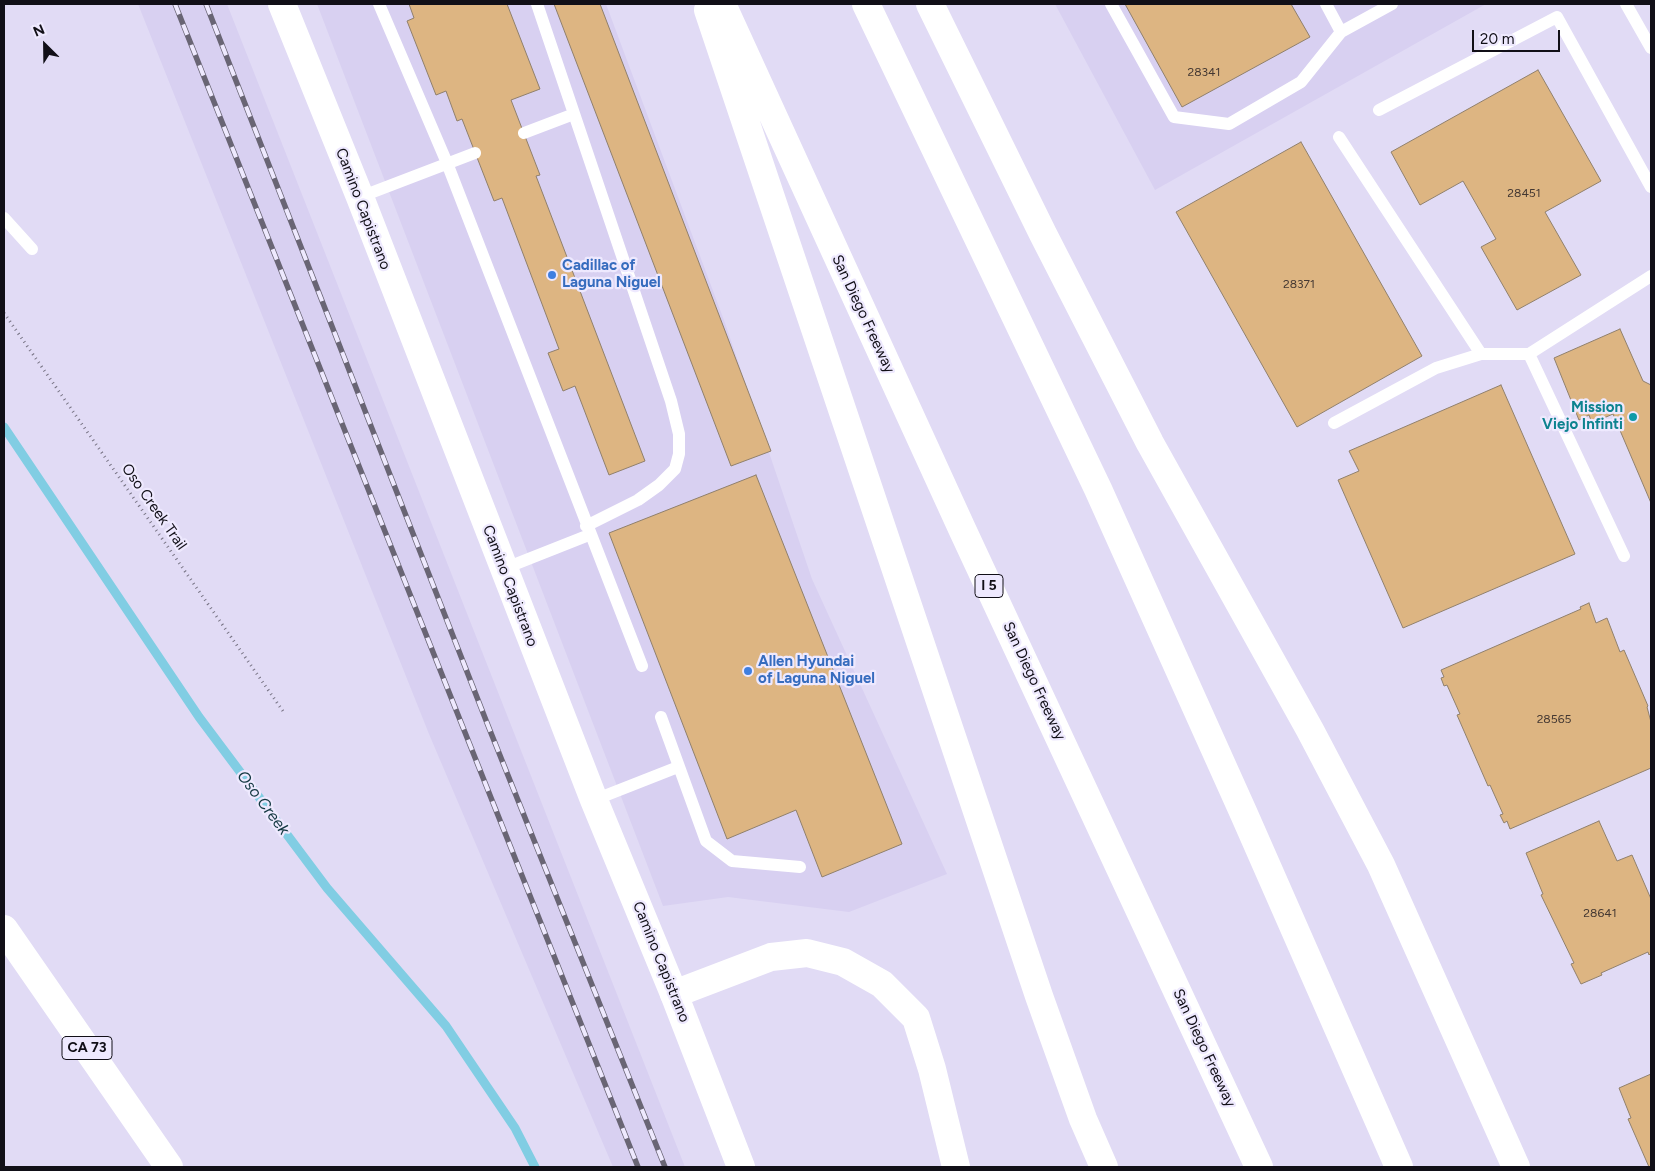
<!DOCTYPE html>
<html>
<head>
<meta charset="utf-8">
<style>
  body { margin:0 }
  #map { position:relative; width:1655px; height:1171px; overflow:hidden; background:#e1dbf5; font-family:Figtree,sans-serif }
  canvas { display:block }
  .frame { position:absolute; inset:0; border:5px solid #110f17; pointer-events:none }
  .north { position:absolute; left:20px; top:20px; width:50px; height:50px; -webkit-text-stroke:4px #eee9fe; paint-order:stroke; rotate:337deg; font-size:14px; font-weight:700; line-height:20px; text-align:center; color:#110f17 }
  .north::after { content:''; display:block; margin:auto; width:18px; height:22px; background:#110f17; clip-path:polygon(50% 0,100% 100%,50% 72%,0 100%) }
  .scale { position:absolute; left:1472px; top:30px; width:88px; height:22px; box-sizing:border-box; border:2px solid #110f17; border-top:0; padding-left:6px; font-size:15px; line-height:18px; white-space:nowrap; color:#110f17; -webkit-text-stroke:4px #eee9fe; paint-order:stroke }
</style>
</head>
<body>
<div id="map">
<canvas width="1655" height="1171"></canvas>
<div class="frame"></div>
<div class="north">N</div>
<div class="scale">20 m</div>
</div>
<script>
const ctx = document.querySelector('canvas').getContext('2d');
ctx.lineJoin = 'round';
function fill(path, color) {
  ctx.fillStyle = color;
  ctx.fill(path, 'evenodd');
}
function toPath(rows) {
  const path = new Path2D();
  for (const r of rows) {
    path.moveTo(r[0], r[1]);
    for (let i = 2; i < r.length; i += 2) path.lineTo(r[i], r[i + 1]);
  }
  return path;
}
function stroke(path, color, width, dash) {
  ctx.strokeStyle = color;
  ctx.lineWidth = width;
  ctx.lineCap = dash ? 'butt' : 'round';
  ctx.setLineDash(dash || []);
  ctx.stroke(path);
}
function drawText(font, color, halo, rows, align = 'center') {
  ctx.font = font + ' Figtree,sans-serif';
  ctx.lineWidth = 4.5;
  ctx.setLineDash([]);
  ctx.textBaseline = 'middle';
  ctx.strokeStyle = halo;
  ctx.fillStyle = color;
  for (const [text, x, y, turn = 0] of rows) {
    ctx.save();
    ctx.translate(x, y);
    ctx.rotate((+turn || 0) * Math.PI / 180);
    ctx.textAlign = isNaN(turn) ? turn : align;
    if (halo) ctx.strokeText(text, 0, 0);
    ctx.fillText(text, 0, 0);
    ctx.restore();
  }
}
fill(toPath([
  [138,4,227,4,685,1167,613,1167,429,734],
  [317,4,606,4,725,323,812,579,947,874,849,912,728,897,663,906],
  [1055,4,1486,4,1155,190]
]), '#d8d0f1');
stroke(toPath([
  [4,427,199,717,327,888,446,1026,515,1128,535,1167]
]), '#81cde3', 9);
const building = toPath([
  [409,4,507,4,540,89,511,100,540,175,536,176,645,461,609,475,575,386,563,391,548,353,559,349,502,198,494,201,462,119,457,121,446,91,436,95,407,21,414,18,409,4],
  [554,4,600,4,771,451,731,466,554,4],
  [1125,4,1291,4,1310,37,1182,107,1125,4],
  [1538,70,1601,181,1545,212,1581,275,1517,310,1481,247,1496,239,1463,181,1420,205,1391,152,1538,70],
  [1301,142,1422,356,1297,427,1176,212,1301,142],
  [1620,329,1643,381,1651,385,1651,503,1613,414,1592,423,1589,415,1579,420,1554,358,1620,329],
  [1501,385,1575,554,1403,628,1338,480,1359,471,1349,451,1501,385],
  [756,475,902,844,822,877,796,810,727,839,609,533,756,475],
  [1589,603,1596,623,1607,618,1620,652,1624,650,1648,706,1647,707,1651,722,1651,768,1510,829,1507,821,1504,823,1500,815,1503,814,1490,785,1488,786,1457,715,1460,714,1447,685,1444,686,1441,678,1444,677,1441,670,1581,609,1580,607,1589,603],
  [1599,821,1617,861,1632,855,1651,899,1651,953,1649,955,1648,952,1601,973,1602,975,1581,984,1571,964,1574,963,1541,895,1543,894,1526,853,1599,821],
  [1651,1074,1651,1167,1649,1167,1628,1119,1631,1118,1619,1088,1651,1074]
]);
fill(building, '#ddb582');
stroke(building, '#90806c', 1);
stroke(toPath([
  [4,313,285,714]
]), '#787485', 3, [1, 4]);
stroke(toPath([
  [379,4,447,163,642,666],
  [537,4,671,401,679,434,679,454,675,469,659,485,638,500,586,526],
  [1111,4,1174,117,1229,124,1301,82,1341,32],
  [1326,4,1341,32,1392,4],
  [1626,4,1651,48],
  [1379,110,1557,17,1651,187],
  [524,133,574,114],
  [1339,137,1481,354,1529,354],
  [360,197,475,153],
  [4,218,32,249],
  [1334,423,1436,368,1481,354],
  [1624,556,1529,354,1651,276],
  [503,569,589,535],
  [661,717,706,841,732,861,800,867],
  [594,800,678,767]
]), '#fff', 12);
stroke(toPath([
  [282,4,360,197,594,800,674,994]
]), '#fff', 28);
stroke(toPath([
  [741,1167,674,994,771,957,807,953,843,962,882,984,916,1018,932,1069,956,1167]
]), '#fff', 28);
stroke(toPath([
  [722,4,963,531,1259,1167],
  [866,4,1098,489,1244,814,1399,1167],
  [930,4,1043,234,1150,443,1310,730,1381,865,1516,1167],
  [708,10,1039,996,1083,1119,1104,1167],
  [4,929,169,1167]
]), '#fff', 28);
const rail = toPath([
  [175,4,638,1167],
  [206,4,489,728,665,1167]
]);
stroke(rail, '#696574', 5.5);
stroke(rail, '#eee9fe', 4, [11]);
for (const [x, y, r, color] of [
  [552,275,5,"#3f7fe0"],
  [1633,417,5,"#0f9aa8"],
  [748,671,5,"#3f7fe0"]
]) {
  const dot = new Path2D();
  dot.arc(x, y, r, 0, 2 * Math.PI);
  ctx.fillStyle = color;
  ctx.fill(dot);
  stroke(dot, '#eee9fe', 2);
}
drawText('12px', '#443832', null, [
  ["28341",1204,72],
  ["28451",1524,193],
  ["28371",1299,284],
  ["28565",1554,719],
  ["28641",1600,913]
]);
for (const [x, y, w] of [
  [989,586,28],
  [87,1048,50]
]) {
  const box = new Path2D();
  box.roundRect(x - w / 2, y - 11.5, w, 23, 4);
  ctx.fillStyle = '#eee9fe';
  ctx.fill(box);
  stroke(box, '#110f17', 1);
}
drawText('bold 14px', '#110f17', null, [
  ["I 5",989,586],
  ["CA 73",87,1048]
]);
drawText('15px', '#110f17', '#eee9fe', [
  ["Camino Capistrano",363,209,69],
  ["San Diego Freeway",863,314,65],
  ["Oso Creek Trail",154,507,55],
  ["Camino Capistrano",510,586,69],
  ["San Diego Freeway",1034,681,65],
  ["Camino Capistrano",661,962,68],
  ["San Diego Freeway",1204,1048,65]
]);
drawText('bold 15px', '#366cbe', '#eee9fe', [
  ["Cadillac of",562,266],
  ["Laguna Niguel",562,283],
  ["Allen Hyundai",758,662],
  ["of Laguna Niguel",758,679]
], 'left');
drawText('bold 15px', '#0d838f', '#eee9fe', [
  ["Mission",1623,408],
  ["Viejo Infinti",1623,425]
], 'right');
drawText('italic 16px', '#123740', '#eee9fe', [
  ["Oso Creek",263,803,53]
]);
</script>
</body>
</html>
